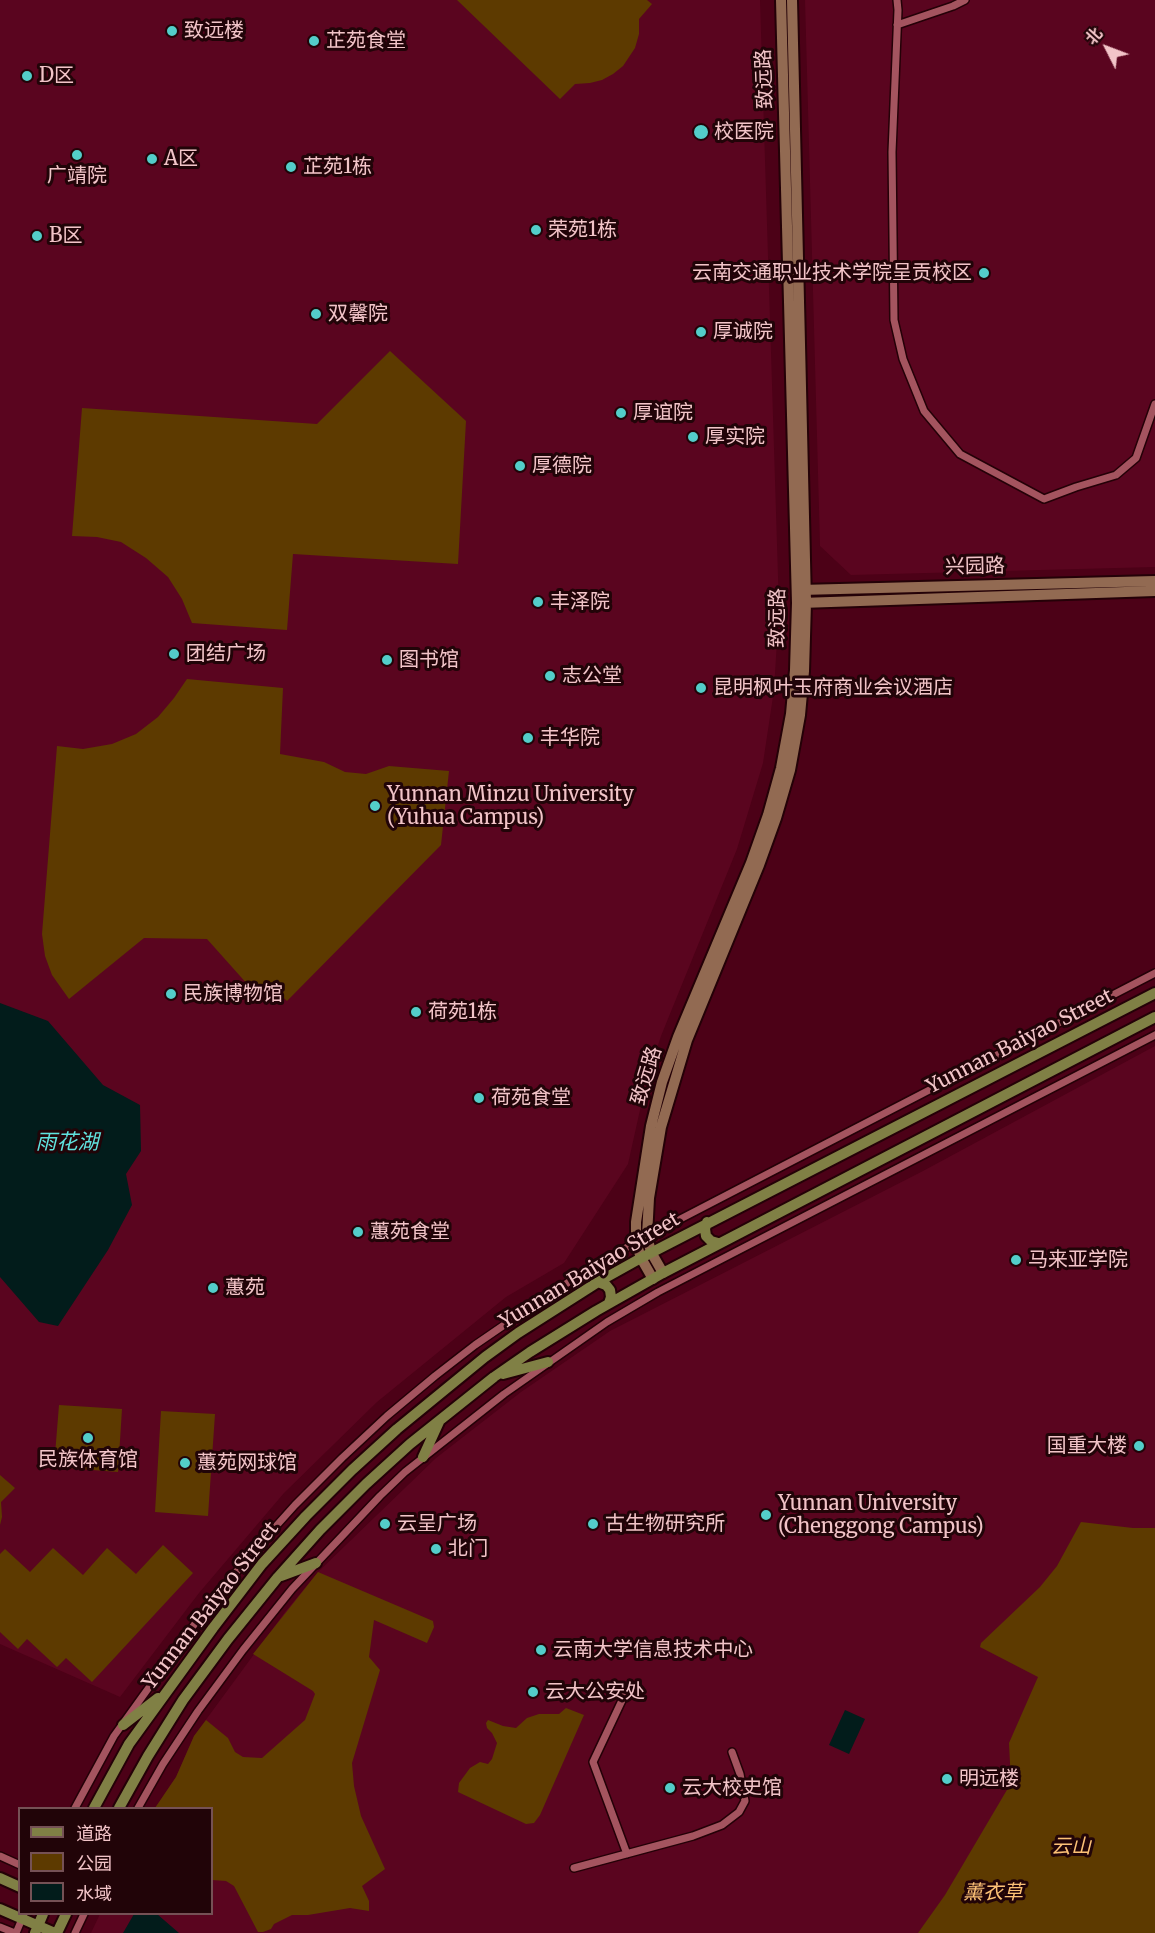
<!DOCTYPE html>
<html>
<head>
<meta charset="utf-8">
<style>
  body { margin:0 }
  #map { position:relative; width:1155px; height:1933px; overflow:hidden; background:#4c0117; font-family:Merriweather,"Noto Sans SC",serif }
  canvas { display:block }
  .legend { position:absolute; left:18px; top:1807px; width:195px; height:108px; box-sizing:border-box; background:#210408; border:2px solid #755155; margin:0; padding:8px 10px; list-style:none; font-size:18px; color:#f2c4c8 }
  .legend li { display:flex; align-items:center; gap:12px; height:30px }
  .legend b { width:30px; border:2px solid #755155 }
  .north { position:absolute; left:1077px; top:18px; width:60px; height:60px; -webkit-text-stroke:4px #210408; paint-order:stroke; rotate:312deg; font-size:16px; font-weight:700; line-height:24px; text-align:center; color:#f2c4c8 }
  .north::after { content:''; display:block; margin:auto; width:21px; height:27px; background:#f2c4c8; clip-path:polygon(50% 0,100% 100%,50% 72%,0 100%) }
</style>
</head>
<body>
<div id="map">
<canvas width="1155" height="1933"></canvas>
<ul class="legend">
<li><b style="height:8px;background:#808045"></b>道路</li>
<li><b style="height:16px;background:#5d3a00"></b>公园</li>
<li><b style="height:16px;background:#021c1b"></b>水域</li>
</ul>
<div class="north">北</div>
</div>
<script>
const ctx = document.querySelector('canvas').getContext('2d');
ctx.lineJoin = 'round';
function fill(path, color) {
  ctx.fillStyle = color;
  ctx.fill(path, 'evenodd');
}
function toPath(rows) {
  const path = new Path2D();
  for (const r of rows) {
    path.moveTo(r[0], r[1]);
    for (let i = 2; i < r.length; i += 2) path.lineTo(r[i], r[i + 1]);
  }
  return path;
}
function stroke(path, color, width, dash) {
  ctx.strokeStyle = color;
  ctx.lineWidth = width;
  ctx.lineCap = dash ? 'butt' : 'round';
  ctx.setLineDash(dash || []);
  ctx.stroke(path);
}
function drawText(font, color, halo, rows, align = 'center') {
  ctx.font = font + ' Merriweather,"Noto Sans SC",serif';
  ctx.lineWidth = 6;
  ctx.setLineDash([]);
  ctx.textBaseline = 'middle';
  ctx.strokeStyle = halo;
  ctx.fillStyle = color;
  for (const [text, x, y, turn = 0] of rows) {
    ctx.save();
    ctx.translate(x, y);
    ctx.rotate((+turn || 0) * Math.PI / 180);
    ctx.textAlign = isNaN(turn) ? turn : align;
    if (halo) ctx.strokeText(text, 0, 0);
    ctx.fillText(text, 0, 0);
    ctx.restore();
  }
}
fill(toPath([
  [0,0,760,0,779,608,774,690,763,763,737,849,661,1036,646,1083,628,1164,564,1263,506,1297,377,1402,284,1493,199,1593,120,1697,0,1644],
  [805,0,1155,0,1155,567,851,575,820,546],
  [1155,1046,1155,1933,91,1933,100,1914,212,1914,212,1808,155,1808,176,1777,194,1736,285,1612,318,1572,436,1458,521,1392,610,1331,923,1171]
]), '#5a051f');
fill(toPath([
  [457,0,647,0,652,4,639,19,639,34,635,48,623,66,613,74,602,80,590,83,575,84,560,99],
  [390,351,466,421,458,564,293,554,287,630,192,623,182,599,168,577,146,558,121,542,97,537,72,536,82,408,317,424],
  [187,679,283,688,280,754,324,762,345,772,366,774,389,766,449,771,441,845,287,1001,269,984,257,995,207,939,144,938,69,999,52,975,45,956,42,934,57,746,83,749,112,744,136,734,158,717,174,698],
  [59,1405,122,1409,118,1472,54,1467],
  [161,1411,215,1414,208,1516,155,1512],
  [0,1475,15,1488,1,1502,2,1517,0,1525],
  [1081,1522,1133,1528,1155,1528,1155,1933,918,1933,945,1895,1011,1783,1009,1743,1038,1677,980,1647,981,1643,1040,1587,1057,1566],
  [163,1545,193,1573,92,1682,66,1658,57,1667,27,1639,18,1649,0,1632,0,1554,5,1549,30,1572,53,1548,83,1575,107,1548,136,1574],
  [318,1572,433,1621,434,1627,427,1643,374,1620,369,1657,380,1670,352,1763,354,1786,361,1816,385,1869,362,1886,369,1901,369,1911,350,1908,308,1915,292,1915,274,1924,271,1929,263,1932,258,1932,234,1886,226,1881,212,1880,212,1808,155,1808,176,1777,194,1736,206,1720,228,1738,235,1752,243,1757,262,1758,305,1720,315,1694,313,1691,253,1654],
  [566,1708,584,1715,540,1815,534,1823,526,1824,458,1792,459,1783,470,1768,480,1762,488,1764,492,1759,497,1743,492,1733,487,1728,486,1723,488,1720,503,1726,516,1728,527,1718,539,1714,559,1714]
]), '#5d3a00');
fill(toPath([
  [0,1003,48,1021,103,1085,140,1105,141,1151,126,1174,132,1205,108,1250,58,1326,39,1322,0,1277],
  [845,1710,865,1719,849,1754,829,1745],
  [134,1914,157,1914,179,1933,123,1933]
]), '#021c1b');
const street = toPath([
  [897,0,898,10,892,152,894,320,903,359,924,411,960,454,1044,499,1076,487,1116,475,1136,458,1155,404],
  [897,25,953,6,965,0],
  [625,1694,593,1762,627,1854],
  [75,1808,114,1736,199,1618,251,1554,295,1505,342,1458,387,1416,435,1376,475,1345,510,1321,578,1276,636,1242,1155,973],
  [138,1808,163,1764,198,1711,243,1650,292,1589,380,1496,405,1472,504,1394,607,1322,658,1292,1155,1035],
  [0,1856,20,1865],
  [574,1868,693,1836,722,1825,739,1812,745,1801,740,1774,732,1752],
  [0,1927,15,1933],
  [16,1933,24,1914],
  [75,1933,84,1914]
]);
const secondary = toPath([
  [800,590,1155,581],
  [801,603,1155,591],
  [663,1273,651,1252,647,1236,649,1198,661,1127,687,1040,759,865,776,818,790,770,800,715,804,671,806,602,792,0],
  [653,1279,641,1258,636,1242,636,1222,651,1126,662,1082,678,1037,751,863,768,815,781,768,791,714,795,670,797,603,781,0]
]);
const primary = toPath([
  [707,1222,705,1229,706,1236,711,1241,718,1243],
  [598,1282,606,1285,610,1290,611,1297,609,1303],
  [503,1374,548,1362],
  [423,1457,439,1422],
  [281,1576,316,1563],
  [123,1725,158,1698],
  [94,1808,129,1744,213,1628,262,1564,306,1516,352,1470,397,1429,485,1357,518,1333,598,1282,641,1258,1155,993],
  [119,1808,148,1756,183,1700,228,1639,278,1577,320,1530,366,1484,410,1444,494,1377,530,1352,596,1311,663,1273,1155,1017],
  [0,1878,20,1887],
  [0,1909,55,1933],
  [35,1933,43,1914],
  [57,1933,66,1914]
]);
stroke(street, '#240107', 10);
stroke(secondary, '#240107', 14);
stroke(primary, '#240107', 14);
stroke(street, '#a4545f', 7);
stroke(secondary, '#926a52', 10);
stroke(primary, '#808045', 10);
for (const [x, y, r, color] of [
  [172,31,6,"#53cdc9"],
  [314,41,6,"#53cdc9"],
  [27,76,6,"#53cdc9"],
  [701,132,8,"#53cdc9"],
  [77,155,6,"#53cdc9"],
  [152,159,6,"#53cdc9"],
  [291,167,6,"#53cdc9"],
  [536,230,6,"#53cdc9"],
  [37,236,6,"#53cdc9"],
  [984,273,6,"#53cdc9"],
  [316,314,6,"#53cdc9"],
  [701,332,6,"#53cdc9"],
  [621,413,6,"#53cdc9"],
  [693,437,6,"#53cdc9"],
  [520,466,6,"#53cdc9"],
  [538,602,6,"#53cdc9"],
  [174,654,6,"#53cdc9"],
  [387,660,6,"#53cdc9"],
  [550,676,6,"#53cdc9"],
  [701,688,6,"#53cdc9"],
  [528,738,6,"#53cdc9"],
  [375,806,6,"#53cdc9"],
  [171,994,6,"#53cdc9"],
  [416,1012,6,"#53cdc9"],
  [479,1098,6,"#53cdc9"],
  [358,1232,6,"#53cdc9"],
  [1016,1260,6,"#53cdc9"],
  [213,1288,6,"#53cdc9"],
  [88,1438,6,"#53cdc9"],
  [1139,1446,6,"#53cdc9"],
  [185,1463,6,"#53cdc9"],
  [766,1515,6,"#53cdc9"],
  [385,1524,6,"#53cdc9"],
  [593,1524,6,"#53cdc9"],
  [436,1549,6,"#53cdc9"],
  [541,1650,6,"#53cdc9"],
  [533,1692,6,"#53cdc9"],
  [947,1779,6,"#53cdc9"],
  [670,1788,6,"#53cdc9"]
]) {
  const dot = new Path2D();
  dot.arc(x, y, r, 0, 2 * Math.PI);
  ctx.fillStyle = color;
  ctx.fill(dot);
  stroke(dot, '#210408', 2);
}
drawText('20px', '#f2c4c8', '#210408', [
  ["致远楼",184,31],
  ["芷苑食堂",326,41],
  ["D区",39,76],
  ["校医院",714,132],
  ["A区",164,159],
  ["芷苑1栋",303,167],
  ["广靖院",77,176,"center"],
  ["荣苑1栋",548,230],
  ["B区",49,236],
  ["云南交通职业技术学院呈贡校区",972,273,"right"],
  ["双馨院",328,314],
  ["厚诚院",713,332],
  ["厚谊院",633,413],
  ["厚实院",705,437],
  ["厚德院",532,466],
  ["丰泽院",550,602],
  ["团结广场",186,654],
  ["图书馆",399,660],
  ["志公堂",562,676],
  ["昆明枫叶玉府商业会议酒店",713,688],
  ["丰华院",540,738],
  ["Yunnan Minzu University",387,795],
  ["(Yuhua Campus)",387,818],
  ["民族博物馆",183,994],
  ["荷苑1栋",428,1012],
  ["荷苑食堂",491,1098],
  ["蕙苑食堂",370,1232],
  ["马来亚学院",1028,1260],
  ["蕙苑",225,1288],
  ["国重大楼",1127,1446,"right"],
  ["民族体育馆",88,1460,"center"],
  ["蕙苑网球馆",197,1463],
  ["Yunnan University",778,1504],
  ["(Chenggong Campus)",778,1527],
  ["云呈广场",397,1524],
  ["古生物研究所",605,1524],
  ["北门",448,1549],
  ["云南大学信息技术中心",553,1650],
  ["云大公安处",545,1692],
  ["明远楼",959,1779],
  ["云大校史馆",682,1788]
], 'left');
drawText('20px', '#f2c4c8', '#210408', [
  ["致远路",765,79,-92],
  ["兴园路",975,567,-1],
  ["致远路",778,618,-89],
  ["Yunnan Baiyao Street",1020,1042,-27],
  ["致远路",647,1076,-73],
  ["Yunnan Baiyao Street",590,1271,-31],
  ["Yunnan Baiyao Street",211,1606,-52]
]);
drawText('italic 20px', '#fcc176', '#210408', [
  ["云山",1071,1847],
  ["薰衣草",993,1893]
]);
drawText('italic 21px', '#60e3df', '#210408', [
  ["雨花湖",67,1143]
]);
</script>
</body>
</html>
